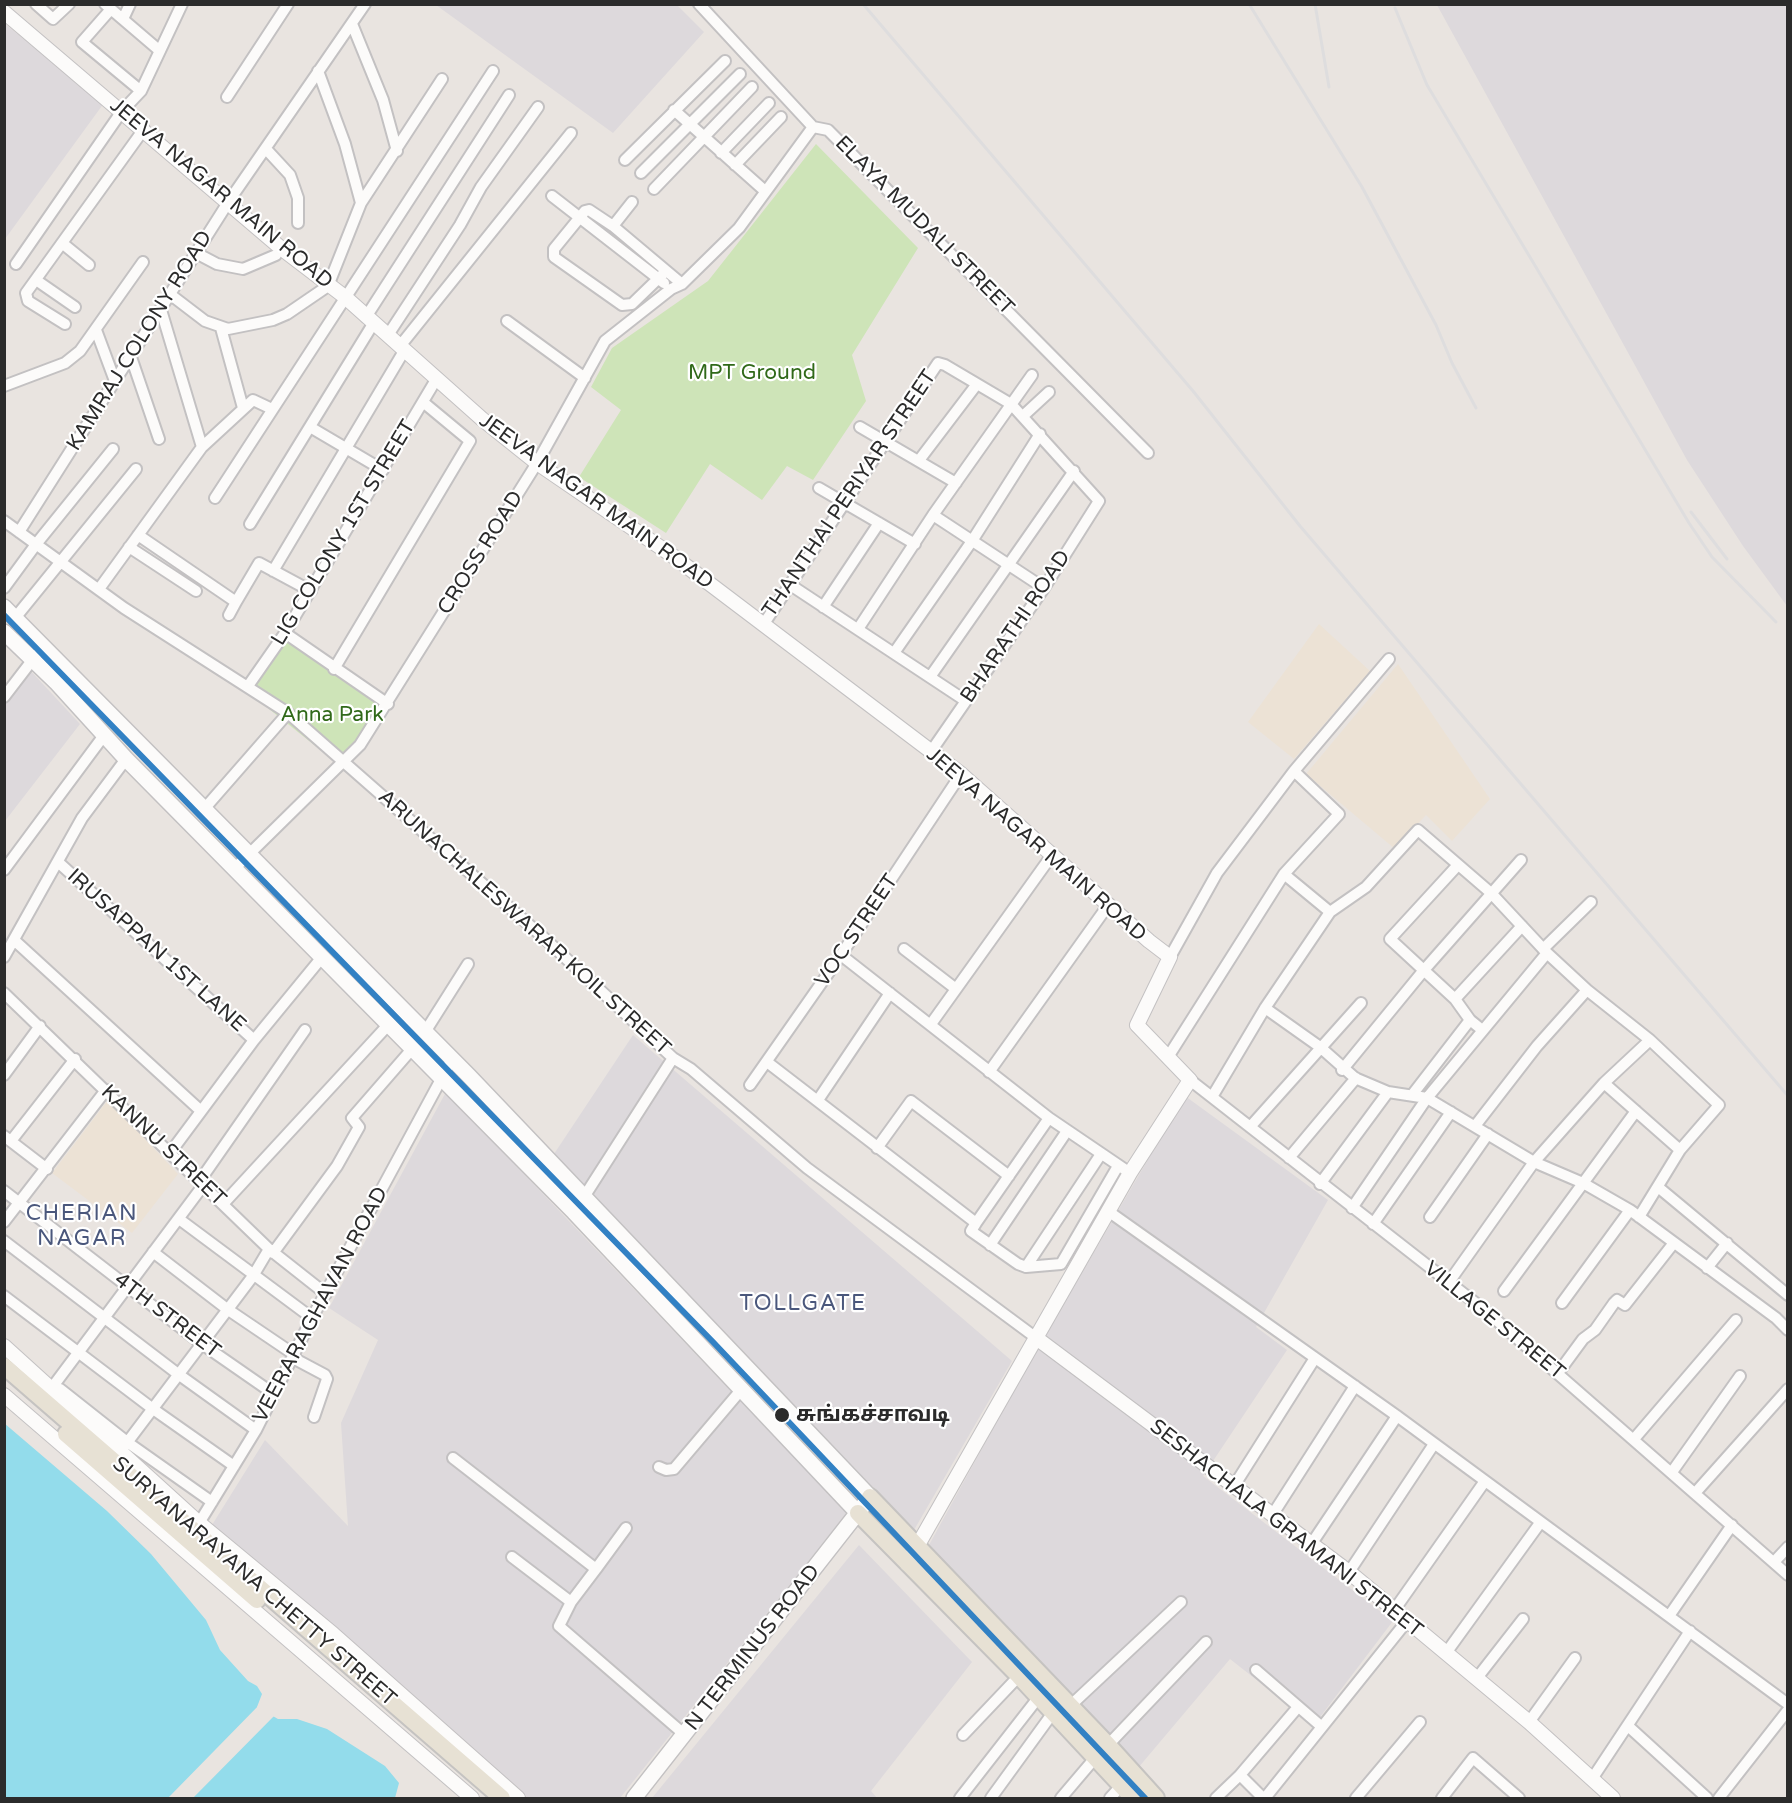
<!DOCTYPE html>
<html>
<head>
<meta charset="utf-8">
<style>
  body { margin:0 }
  #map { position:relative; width:1792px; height:1803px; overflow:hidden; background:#e9e4e0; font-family:"Varela Round",sans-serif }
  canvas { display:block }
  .frame { position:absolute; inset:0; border:6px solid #2b2b2b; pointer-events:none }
</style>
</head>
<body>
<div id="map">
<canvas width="1792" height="1803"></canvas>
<div class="frame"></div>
</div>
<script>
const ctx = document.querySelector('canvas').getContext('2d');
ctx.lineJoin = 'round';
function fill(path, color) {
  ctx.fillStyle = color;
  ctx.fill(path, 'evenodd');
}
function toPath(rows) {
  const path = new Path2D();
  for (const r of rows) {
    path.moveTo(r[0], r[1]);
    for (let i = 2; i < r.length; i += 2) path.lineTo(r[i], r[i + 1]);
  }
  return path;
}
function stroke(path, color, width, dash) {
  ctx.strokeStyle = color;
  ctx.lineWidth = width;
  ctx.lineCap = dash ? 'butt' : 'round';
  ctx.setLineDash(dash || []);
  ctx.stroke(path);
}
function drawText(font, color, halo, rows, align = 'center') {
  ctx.font = font + ' "Varela Round","Noto Sans Tamil",sans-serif';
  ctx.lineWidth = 4.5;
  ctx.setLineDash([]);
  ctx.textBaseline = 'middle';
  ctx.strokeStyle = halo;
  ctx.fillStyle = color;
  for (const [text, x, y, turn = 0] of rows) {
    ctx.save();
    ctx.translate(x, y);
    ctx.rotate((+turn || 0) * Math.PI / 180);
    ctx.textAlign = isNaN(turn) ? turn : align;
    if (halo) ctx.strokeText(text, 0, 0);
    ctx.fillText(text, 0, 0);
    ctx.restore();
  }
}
fill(toPath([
  [436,5,677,5,704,32,613,133],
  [1437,5,1787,5,1787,606,1743,546,1687,460],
  [5,24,104,103,5,239],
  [28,668,80,724,5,821,5,701],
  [633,1035,1012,1361,914,1530,554,1154],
  [446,1092,847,1513,620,1798,523,1798,207,1533,265,1440,348,1526,341,1423,378,1340,329,1308],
  [1185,1096,1328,1200,1256,1327,1287,1350,1203,1476,1393,1621,1314,1725,1230,1659,1138,1768,929,1545,1024,1372],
  [859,1545,972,1662,871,1791,877,1798,652,1798]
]), '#ddd9dc');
fill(toPath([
  [1319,624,1370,671,1294,759,1248,722],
  [1398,664,1490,799,1452,841,1426,815,1395,849,1306,774],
  [108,1100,178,1174,132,1233,52,1173]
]), '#ece2d5');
fill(toPath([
  [816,144,918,248,852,355,866,401,813,480,787,466,762,500,710,464,666,533,579,477,621,410,591,387,612,348,708,281],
  [286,638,380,706,351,754,333,760,249,693]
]), '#cee4b8');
fill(toPath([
  [4,1423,107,1511,151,1554,206,1620,220,1650,248,1681,257,1686,262,1694,257,1707,278,1719,297,1719,327,1729,385,1766,399,1783,395,1798,5,1798]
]), '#93dceb');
fill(toPath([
  [262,1702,261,1705,276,1714,193,1798,168,1798]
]), '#e9e4e0');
const minor = toPath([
  [36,4,53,19,69,4],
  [105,4,160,51],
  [699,4,813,127,828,130,1148,453],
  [111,9,82,42,141,91],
  [123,19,130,4],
  [352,24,383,100,397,151],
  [318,71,345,144,361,203],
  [227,97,288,4],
  [674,110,765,191],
  [266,149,290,175,298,198,298,223],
  [721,153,769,103],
  [625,160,725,61],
  [735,165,781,117],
  [641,173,740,74],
  [654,189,752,87],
  [552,196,664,283],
  [613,226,632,202],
  [62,243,89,265],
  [196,253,217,264,243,269,276,255],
  [16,264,122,111,141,91,182,4],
  [666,271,632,304,622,305,554,257,554,249,585,211,589,210,613,226,682,284],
  [36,280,75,307],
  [171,295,205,321,228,329,273,320,287,314,328,286,361,203,442,79],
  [161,310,202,447],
  [366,317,509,95],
  [507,321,585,378],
  [65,324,28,301,26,293,144,129],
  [221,328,243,408],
  [96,330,115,381],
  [388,335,460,225,481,187,538,107],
  [400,346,571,133],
  [131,357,159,439],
  [4,386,65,363,80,351,143,262],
  [1023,416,1049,392],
  [310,427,383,470],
  [860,427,956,483],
  [920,459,977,384],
  [819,488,915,544],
  [215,498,493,71],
  [933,515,1044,588],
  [4,521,124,608,288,713,543,937,673,1058,691,1069,807,1168,1035,1337],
  [250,524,373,324],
  [19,532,229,201,365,4],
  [138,535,236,602,259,563,311,591],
  [129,547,196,591],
  [273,571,404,351],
  [792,586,966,701],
  [4,588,37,543,113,449],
  [99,589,202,447,253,400,272,409],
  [823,607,879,523],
  [229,615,236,602],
  [15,618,136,469],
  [763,625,938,363,945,365,1011,404,1099,501,1044,588,930,753],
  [858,629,933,515,1032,375],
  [285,633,388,704],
  [894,653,972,541,1040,434],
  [334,669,470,441,423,402],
  [930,677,1074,471],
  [248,686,285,633,437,378],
  [4,697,37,654],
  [205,808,288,713],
  [58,862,254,1040],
  [1457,866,1390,939,1455,999,1470,1020,1481,1029],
  [235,868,360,745,537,463,605,341,671,289,682,284,739,228,813,127],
  [4,870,105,734],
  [1284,874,1330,912],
  [14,940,201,1111],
  [904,949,956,989],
  [1543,949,1591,902],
  [841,955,1049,1118,1130,1173],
  [4,957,82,818,126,759],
  [1170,957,1217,873,1294,771,1389,659],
  [4,993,269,1249,326,1294],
  [1455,999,1522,926],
  [1265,1008,1320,1047,1355,1078,1388,1092,1427,1098,1534,1162,1583,1183,1630,1210,1776,1318,1788,1330],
  [931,1024,1052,855],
  [425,1032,468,964],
  [1168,1057,1284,874,1339,814,1294,771],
  [767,1062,976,1223,1049,1118],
  [1342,1070,1424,970,1521,860],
  [989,1072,1109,904],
  [4,1075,40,1026],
  [1190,1080,1487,1312,1788,1575],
  [1604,1083,1680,1150],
  [750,1085,841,955,961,774],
  [1412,1095,1470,1020],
  [1212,1097,1265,1008,1330,912,1366,887,1418,830,1491,893,1547,953,1587,990,1650,1040,1719,1105,1680,1150,1639,1217],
  [818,1100,890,993],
  [1475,1126,1537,1046,1587,990],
  [1250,1127,1361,1003],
  [4,1136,47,1169],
  [11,1141,75,1059],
  [877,1148,911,1101,1009,1176],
  [170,1153,254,1040,323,956],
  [1289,1158,1356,1078],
  [199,1182,305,1030],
  [1320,1184,1388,1092],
  [1658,1187,1788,1295],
  [4,1191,202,1344,274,1394],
  [584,1197,673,1058],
  [223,1204,389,1024],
  [1352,1208,1427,1098,1547,953],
  [1108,1211,1397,1416,1788,1704],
  [1430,1217,1488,1134],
  [179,1219,312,1318],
  [4,1222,106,1090],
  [976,1223,971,1231,1018,1264,1026,1267,1061,1264,1118,1166],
  [1373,1224,1451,1112],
  [4,1241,178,1374,256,1430],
  [990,1245,1067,1131],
  [153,1252,227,1309,295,1355],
  [273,1253,337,1166,359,1127,352,1118,412,1049],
  [1026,1267,1101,1154],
  [1707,1268,1727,1243],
  [1449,1282,1534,1162,1604,1083,1650,1040],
  [1504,1291,1636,1111],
  [4,1296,153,1409,234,1466],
  [1562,1303,1630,1210],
  [293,1358,325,1375,327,1379,314,1417],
  [1558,1373,1583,1339,1595,1330,1614,1303,1617,1300,1625,1305,1673,1244],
  [60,1389,127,1442,212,1502],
  [48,1393,202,1187],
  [1634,1439,1736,1320],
  [120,1452,253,1276,269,1249],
  [453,1458,596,1569,626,1528],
  [659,1467,666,1470,674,1469,741,1390],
  [1672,1472,1740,1376],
  [1234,1486,1315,1358],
  [1696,1492,1788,1389],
  [1273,1514,1355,1386],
  [196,1528,256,1430,312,1318,452,1059],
  [1312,1543,1397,1416],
  [512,1557,571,1602,559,1626,685,1735],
  [1774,1562,1788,1547],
  [1349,1572,1434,1444],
  [571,1602,596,1569],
  [1395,1609,1485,1481],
  [1669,1616,1732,1525],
  [1446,1653,1540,1523],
  [1256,1670,1322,1727],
  [1477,1678,1523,1619],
  [1070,1706,1181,1602],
  [1529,1722,1575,1658],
  [1628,1726,1707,1798],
  [963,1735,1019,1676],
  [1108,1745,1206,1642],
  [1240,1775,1298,1707],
  [1592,1779,1690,1631],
  [960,1798,1038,1698],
  [991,1798,1052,1714],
  [1061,1798,1095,1758],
  [1110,1798,1121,1786],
  [1216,1798,1240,1775,1263,1798],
  [1265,1798,1407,1621],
  [1356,1798,1420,1722],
  [1442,1798,1473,1758,1519,1798],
  [1719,1798,1788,1710]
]);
const tertiary = toPath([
  [4,12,282,249,345,297,482,419,537,463,673,556,961,774,1149,941,1170,957,1137,1025,1190,1080,1130,1173,907,1564],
  [1035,1337,1349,1572,1529,1722,1613,1798],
  [4,1346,199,1523,333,1634,518,1798],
  [4,1395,472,1798]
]);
const secondary = toPath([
  [4,607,469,1076,870,1497,634,1798],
  [4,632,56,682,126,759,574,1212,858,1513]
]);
const primary = toPath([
  [4,1366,502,1798],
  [66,1434,257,1600],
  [870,1497,1108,1745,1156,1798],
  [858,1513,1019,1676,1133,1798]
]);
stroke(minor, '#c3c1c2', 14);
stroke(tertiary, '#c3c1c2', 16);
stroke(secondary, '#c3c1c2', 18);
stroke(primary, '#c5c3c1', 20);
stroke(minor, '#fcfbfa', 10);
stroke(tertiary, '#fcfbfa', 14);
stroke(secondary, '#fcfbfa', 15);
stroke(primary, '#e7e1d4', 16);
stroke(toPath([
  [863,4,1193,391,1300,526,1788,1096],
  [1249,4,1362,187,1436,325,1452,363,1476,408],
  [1315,4,1329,87],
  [1395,8,1427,85,1689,523,1712,557,1776,622],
  [1691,512,1727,559]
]), '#deddde', 3);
stroke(toPath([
  [4,615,713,1342,1145,1798]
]), '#3281c4', 6);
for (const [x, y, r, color] of [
  [782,1415,8,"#2b2b2b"]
]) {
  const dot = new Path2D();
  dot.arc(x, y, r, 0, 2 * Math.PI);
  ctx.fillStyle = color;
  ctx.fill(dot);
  stroke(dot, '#fff', 2);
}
drawText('21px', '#2b2b2b', '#fff', [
  ["JEEVA NAGAR MAIN ROAD",221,194,40],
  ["ELAYA MUDALI STREET",924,226,45],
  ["KAMRAJ COLONY ROAD",140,341,-58],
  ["THANTHAI PERIYAR STREET",850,494,-56],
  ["JEEVA NAGAR MAIN ROAD",596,502,36],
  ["LIG COLONY 1ST STREET",344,533,-59],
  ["CROSS ROAD",481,553,-58],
  ["BHARATHI ROAD",1016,627,-56],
  ["JEEVA NAGAR MAIN ROAD",1036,845,41],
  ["ARUNACHALESWARAR KOIL STREET",524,923,42],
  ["VOC STREET",857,931,-56],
  ["IRUSAPPAN 1ST LANE",156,951,42],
  ["KANNU STREET",163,1146,44],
  ["VEERARAGHAVAN ROAD",321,1305,-62],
  ["4TH STREET",167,1316,37],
  ["VILLAGE STREET",1494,1321,39],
  ["SESHACHALA GRAMANI STREET",1286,1529,38],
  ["SURYANARAYANA CHETTY STREET",254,1582,41],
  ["N TERMINUS ROAD",753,1648,-52]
]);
drawText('21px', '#306919', '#fff', [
  ["MPT Ground",752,373],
  ["Anna Park",332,715]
]);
drawText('bold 21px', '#2b2b2b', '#fff', [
  ["சுங்கச்சாவடி",796,1415]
], 'left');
ctx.letterSpacing = '1.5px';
drawText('22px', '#4a577c', '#fff', [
  ["CHERIAN",82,1214],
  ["NAGAR",82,1239],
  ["TOLLGATE",803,1304]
]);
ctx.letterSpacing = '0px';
</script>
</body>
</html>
